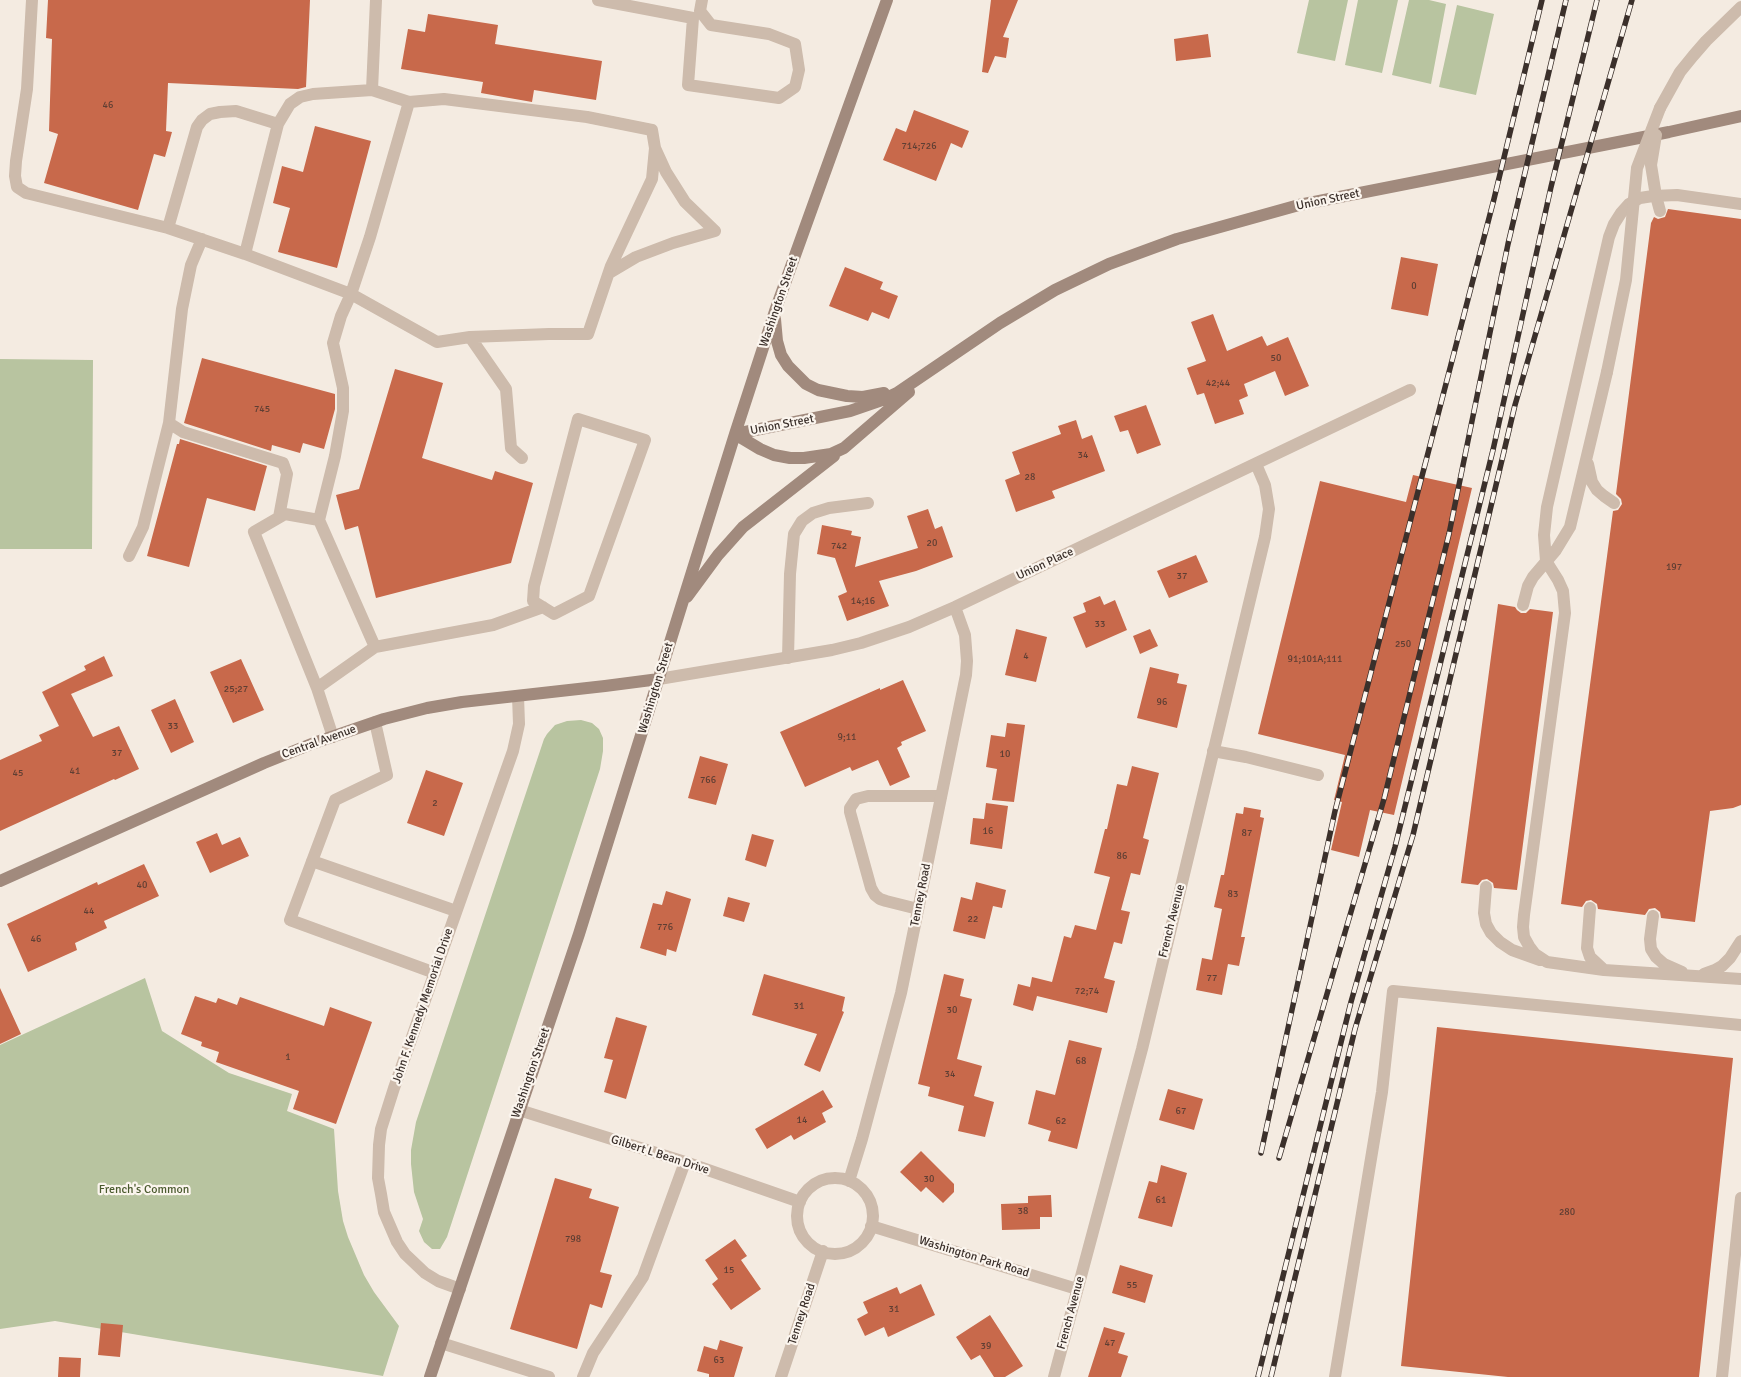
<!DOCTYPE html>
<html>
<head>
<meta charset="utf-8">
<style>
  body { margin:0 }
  canvas { display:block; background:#f4ebe1 }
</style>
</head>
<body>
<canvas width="1741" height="1377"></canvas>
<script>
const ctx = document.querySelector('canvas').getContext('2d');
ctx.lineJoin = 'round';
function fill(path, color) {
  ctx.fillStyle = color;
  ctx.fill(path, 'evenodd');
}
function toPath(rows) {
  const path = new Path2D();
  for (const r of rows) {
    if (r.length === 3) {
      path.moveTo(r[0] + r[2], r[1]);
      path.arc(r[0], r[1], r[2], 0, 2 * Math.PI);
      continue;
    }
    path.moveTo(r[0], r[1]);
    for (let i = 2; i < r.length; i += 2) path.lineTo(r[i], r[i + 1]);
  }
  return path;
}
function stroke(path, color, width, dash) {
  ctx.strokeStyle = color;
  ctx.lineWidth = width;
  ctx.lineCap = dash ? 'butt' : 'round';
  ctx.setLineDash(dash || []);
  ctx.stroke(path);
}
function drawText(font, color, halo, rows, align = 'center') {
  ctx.font = font + ' Signika,sans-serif';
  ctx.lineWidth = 4.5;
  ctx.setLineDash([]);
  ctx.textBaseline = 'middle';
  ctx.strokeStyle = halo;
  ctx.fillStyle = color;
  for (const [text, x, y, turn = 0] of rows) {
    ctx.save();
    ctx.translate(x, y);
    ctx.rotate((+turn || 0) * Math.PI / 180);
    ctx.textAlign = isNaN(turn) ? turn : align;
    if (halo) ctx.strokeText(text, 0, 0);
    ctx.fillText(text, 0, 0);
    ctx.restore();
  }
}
fill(toPath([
  [1309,0,1348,0,1335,61,1297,53],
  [1358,0,1398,0,1382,73,1345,65],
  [1409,0,1429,0,1446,4,1431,84,1392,75],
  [1457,5,1494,14,1476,95,1439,87],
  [0,359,93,360,92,549,0,549],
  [581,720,592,723,599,729,603,738,603,751,600,769,447,1237,440,1249,432,1249,424,1242,419,1231,423,1219,414,1192,411,1164,411,1150,416,1122,544,739,547,734,555,725,567,721],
  [145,978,162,1031,229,1073,292,1094,287,1111,334,1129,338,1191,343,1221,348,1237,364,1275,374,1292,399,1326,383,1376,55,1321,0,1329,0,1045]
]), '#b8c4a0');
fill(toPath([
  [48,0,310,0,306,87,298,89,168,83,166,131,172,132,165,157,154,154,138,210,44,183,58,134,49,131,52,39,46,38],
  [991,0,1018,0,1003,37,1009,38,1006,58,995,56,988,73,982,72],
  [428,14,498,25,495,44,602,61,596,100,534,90,532,102,481,93,483,82,401,69,408,29,425,32],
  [1208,34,1211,57,1176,61,1174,39],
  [914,110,969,131,962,148,951,143,936,181,883,160,896,128,906,132],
  [315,126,371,141,337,268,278,252,290,208,273,203,282,166,303,172],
  [1668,209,1741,219,1741,805,1733,808,1710,811,1695,922,1661,918,1660,912,1655,908,1649,909,1645,915,1598,909,1597,904,1591,900,1586,901,1582,907,1561,904,1613,511,1618,510,1622,504,1621,499,1616,494,1651,223,1654,217,1658,219,1665,217],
  [1401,257,1438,264,1428,316,1391,309],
  [845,267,883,282,880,289,898,296,889,319,872,312,868,321,829,306],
  [1213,314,1227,351,1262,336,1267,346,1288,337,1309,386,1285,396,1275,371,1244,384,1248,396,1239,400,1244,414,1215,424,1204,393,1197,395,1187,368,1206,361,1191,322],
  [202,358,335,394,335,409,324,449,303,443,300,453,272,445,271,451,184,423],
  [395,369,443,383,422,458,492,480,495,471,533,483,511,563,376,598,358,526,345,530,336,495,359,489],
  [1146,405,1161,445,1137,454,1128,430,1120,432,1114,416],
  [1076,420,1082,439,1092,435,1105,471,1052,491,1055,498,1016,512,1005,480,1020,474,1012,452,1061,434,1058,426],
  [180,439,267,466,255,511,207,498,189,567,147,556,177,444,179,444],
  [1413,475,1472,488,1394,815,1370,810,1359,857,1331,850,1342,802,1334,800,1345,755,1258,734,1320,481,1406,502],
  [928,509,935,529,942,526,953,557,916,571,879,581,889,606,847,621,838,596,847,592,835,558,817,554,822,525,852,531,851,535,861,537,855,567,918,548,907,516],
  [1196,555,1208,582,1169,598,1157,571],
  [1100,596,1104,605,1115,600,1127,630,1086,648,1073,617,1086,612,1083,603],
  [1498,604,1515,607,1517,610,1521,613,1526,613,1530,609,1553,612,1517,890,1494,888,1493,883,1487,879,1482,880,1478,885,1461,883],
  [1016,629,1047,637,1036,682,1005,675],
  [1150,629,1158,646,1140,654,1133,636],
  [104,656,113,676,71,694,93,737,119,726,139,769,115,780,114,779,0,831,0,760,42,741,39,735,59,726,42,692,86,670,84,666],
  [241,659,264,710,233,723,210,672],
  [1150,667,1179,674,1177,683,1187,685,1177,728,1137,718],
  [903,680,926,731,901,742,902,745,897,748,910,777,890,786,878,760,852,771,850,767,805,787,780,732,880,688,880,690],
  [175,699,194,742,171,753,151,710],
  [1007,723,1025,725,1014,802,992,800,997,769,986,767,991,735,1005,737],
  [700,756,728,764,716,805,688,798],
  [1132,766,1159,773,1143,838,1149,840,1140,875,1131,873,1121,910,1130,912,1122,944,1114,942,1104,978,1115,981,1107,1013,1037,996,1033,1011,1013,1005,1018,984,1030,987,1032,977,1052,982,1064,936,1071,938,1075,925,1096,930,1110,877,1094,873,1105,829,1107,829,1117,784,1127,786],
  [426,770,463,783,444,836,407,823],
  [986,803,1008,806,1002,849,970,844,973,818,984,819],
  [1244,807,1261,810,1260,817,1264,818,1241,937,1245,937,1239,966,1228,964,1222,995,1196,990,1202,958,1212,960,1222,909,1214,907,1221,875,1224,875,1236,813,1243,814],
  [217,833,222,845,240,837,249,856,210,873,196,842],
  [752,834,774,840,766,867,745,860],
  [144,864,159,896,104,921,107,928,75,943,77,950,28,972,7,924,97,882,98,885],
  [976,882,1006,890,1002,908,993,906,985,939,953,931,961,897,972,900],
  [666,891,691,899,676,952,667,949,666,956,640,948,653,903,662,905],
  [728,897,750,903,744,922,723,916],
  [764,974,845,997,842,1011,844,1012,820,1072,804,1065,817,1034,752,1015],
  [944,974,964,979,960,996,972,999,957,1059,982,1066,974,1096,994,1102,985,1137,958,1131,964,1106,928,1096,930,1087,918,1084],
  [0,988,21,1034,0,1044],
  [195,996,216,1003,218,998,237,1005,240,997,324,1026,330,1007,372,1022,336,1124,293,1109,299,1091,216,1062,219,1052,201,1046,202,1042,181,1034],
  [616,1017,647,1026,626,1099,604,1092,613,1060,604,1058],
  [1437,1027,1733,1058,1699,1377,1508,1377,1401,1366],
  [1069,1040,1102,1048,1077,1149,1048,1141,1051,1131,1028,1124,1036,1090,1055,1095],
  [1168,1089,1203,1099,1194,1130,1159,1120],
  [823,1090,833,1107,822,1113,826,1122,794,1140,791,1135,767,1149,755,1129],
  [921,1151,954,1184,954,1192,943,1203,926,1187,921,1192,900,1172],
  [1161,1165,1187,1173,1172,1227,1138,1218,1149,1181,1157,1183],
  [555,1178,592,1189,589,1198,619,1207,600,1272,612,1275,602,1308,590,1304,577,1349,510,1329],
  [1051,1195,1052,1217,1040,1217,1040,1229,1002,1230,1001,1204,1028,1203,1028,1196],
  [735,1239,747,1256,741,1260,761,1289,731,1310,712,1284,718,1279,705,1260],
  [1120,1265,1153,1275,1145,1303,1112,1293],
  [921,1284,935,1315,888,1337,884,1327,865,1336,857,1319,868,1313,863,1302,897,1287,900,1294],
  [990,1315,1023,1366,1005,1377,994,1377,980,1355,971,1360,956,1337],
  [101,1323,123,1325,120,1357,98,1355],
  [1104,1327,1125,1333,1118,1353,1128,1356,1121,1377,1088,1377],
  [720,1340,743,1347,734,1377,709,1377,709,1374,697,1371,704,1346,717,1350],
  [59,1357,81,1358,80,1377,58,1377]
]), '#c8694b');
stroke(toPath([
  [32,0,27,89,16,161,15,176,17,187,26,193,168,228,245,254,351,294,341,316,333,343,343,388,343,411,335,456,319,520,375,647],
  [376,0,372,90,409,102,370,237,351,294,437,342,470,337,549,334,588,334,611,266,652,179,655,148],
  [598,0,693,18,688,85,779,98,795,87,799,70,795,44,769,34,711,25,700,11,702,0],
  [409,102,444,99,587,117,652,130,655,148,666,172,685,202,715,231],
  [1660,108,1680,72,1693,56,1706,41,1741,7],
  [278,124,290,104,300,97,313,94,372,90],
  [1741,204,1677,195,1653,196,1640,198,1629,204,1621,213,1614,224,1609,237,1547,507,1544,535,1546,561,1558,580,1563,591,1565,613,1524,915,1523,927,1524,937,1529,946,1535,954,1547,962,1604,970,1741,979],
  [168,228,197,127,202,120,210,114,220,112,236,111,278,124,245,254],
  [609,273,636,257,673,243,715,231],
  [470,337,506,389,511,448,522,458],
  [578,419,645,440,589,596,554,614,533,601,534,586,578,419],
  [169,423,183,432,283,463,287,474,279,517],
  [1588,464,1592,482,1597,490,1604,496,1614,503],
  [319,520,285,514,254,532,317,688,333,737],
  [129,556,143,527,169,423,182,309,191,265,202,239],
  [1523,605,1528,586,1533,577,1556,550,1570,527,1607,372],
  [788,658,790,574,794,534,802,521,813,513,829,508,868,503],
  [317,688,375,647,493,625,543,607],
  [375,722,387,775,335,800,290,920,435,973],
  [1213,751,1246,757,1318,775],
  [312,861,456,911],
  [1486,887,1484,913,1486,924,1491,933,1500,942,1512,950,1540,960],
  [1590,908,1587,948,1590,957,1604,970],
  [918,909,886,901,880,899,875,895,871,888,850,812,850,808,856,799,868,796,941,796],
  [1653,916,1650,939,1651,949,1656,957,1664,964,1682,972],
  [1704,974,1715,970,1722,966,1730,958,1741,941],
  [460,1289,438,1281,425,1273,405,1254,397,1242,384,1212,381,1194,378,1178,379,1145,381,1129,394,1088,513,751,519,724,518,696],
  [441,1343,549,1377],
  [583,1377,593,1353,643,1277,685,1162],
  [1335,1377,1382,1092,1393,991,1741,1025],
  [1722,1377,1741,1198]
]), '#cdbbac', 12);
stroke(toPath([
  [659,679,832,650,861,643,909,627,955,607,1410,390],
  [519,1110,685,1162,800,1202],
  [835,1216,38],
  [849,1181,862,1139,901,993,966,675,967,661,965,635,955,607],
  [871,1226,1077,1289],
  [781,1377,823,1251],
  [1054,1377,1142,1049,1265,537,1269,509,1265,485,1256,464]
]), '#cdbbac', 12);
stroke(toPath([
  [775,319,777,341,781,355,788,366,806,384,818,390,847,396,863,397,884,393],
  [735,434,850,411,882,400,897,393,1000,323,1055,290,1109,264,1177,239,1299,205,1669,132,1741,116],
  [735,434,760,449,774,455,790,458,804,458,831,454,844,448,909,392],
  [687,597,718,555,743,527,834,456],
  [0,881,264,763,314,743,384,719,427,708,462,702,605,686,659,679],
  [430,1377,579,934,735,434,775,311,887,0]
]), '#a18a7d', 12);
const rail = toPath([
  [1261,1153,1335,811,1494,199,1542,0],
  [1279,1158,1384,799,1449,534,1508,244,1566,0],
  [1258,1377,1351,1002,1395,847,1493,450,1551,187,1597,0],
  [1271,1377,1355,1029,1413,835,1515,405,1632,0]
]);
stroke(rail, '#3b302b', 5.5);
stroke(rail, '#fbf5ee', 4, [11]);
stroke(toPath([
  [1656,135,1651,165,1656,196,1660,211],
  [1607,372,1626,280,1637,168,1660,108]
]), '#cdbbac', 12);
drawText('10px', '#5e3e33', null, [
  ["46",108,105],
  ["714;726",919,146],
  ["0",1414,286],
  ["50",1276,358],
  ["42;44",1218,383],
  ["745",262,409],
  ["34",1083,455],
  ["28",1030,477],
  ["20",932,543],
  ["742",839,546],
  ["197",1674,567],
  ["37",1182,576],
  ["14;16",863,601],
  ["33",1100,624],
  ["250",1403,644],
  ["4",1026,656],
  ["91;101A;111",1315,659],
  ["25;27",236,689],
  ["96",1162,702],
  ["33",173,726],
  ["9;11",847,737],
  ["37",117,753],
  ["10",1005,754],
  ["41",75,771],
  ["45",18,773],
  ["766",708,780],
  ["2",435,803],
  ["16",988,831],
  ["87",1247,833],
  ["86",1122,856],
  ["40",142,885],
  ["83",1233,894],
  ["44",89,911],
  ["22",973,919],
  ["776",665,927],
  ["46",36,939],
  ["77",1212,978],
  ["72;74",1087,991],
  ["31",799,1006],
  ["30",952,1010],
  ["1",288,1057],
  ["68",1081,1061],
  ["34",950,1074],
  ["67",1181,1111],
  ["14",802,1120],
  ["62",1061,1121],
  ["30",929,1179],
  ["61",1161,1200],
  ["38",1023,1211],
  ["280",1567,1212],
  ["798",573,1239],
  ["15",729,1270],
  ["55",1132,1285],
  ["31",894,1309],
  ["47",1110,1343],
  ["39",986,1346],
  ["63",719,1360]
]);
drawText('12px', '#3b302b', '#fbf5ee', [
  ["Union Street",1328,200,-12],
  ["Washington Street",779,302,-71],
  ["Union Street",782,425,-11],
  ["Union Place",1045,564,-25],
  ["Washington Street",656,688,-73],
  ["Central Avenue",319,742,-20],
  ["Tenney Road",921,895,-79],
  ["French Avenue",1172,921,-76],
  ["John F. Kennedy Memorial Drive",423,1006,-71],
  ["Washington Street",531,1073,-71],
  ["Gilbert L Bean Drive",660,1155,18],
  ["Washington Park Road",974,1257,17],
  ["French Avenue",1071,1313,-75],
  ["Tenney Road",802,1314,-72]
]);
drawText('12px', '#4a5a2e', '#fbf5ee', [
  ["French's Common",144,1190]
]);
</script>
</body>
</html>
